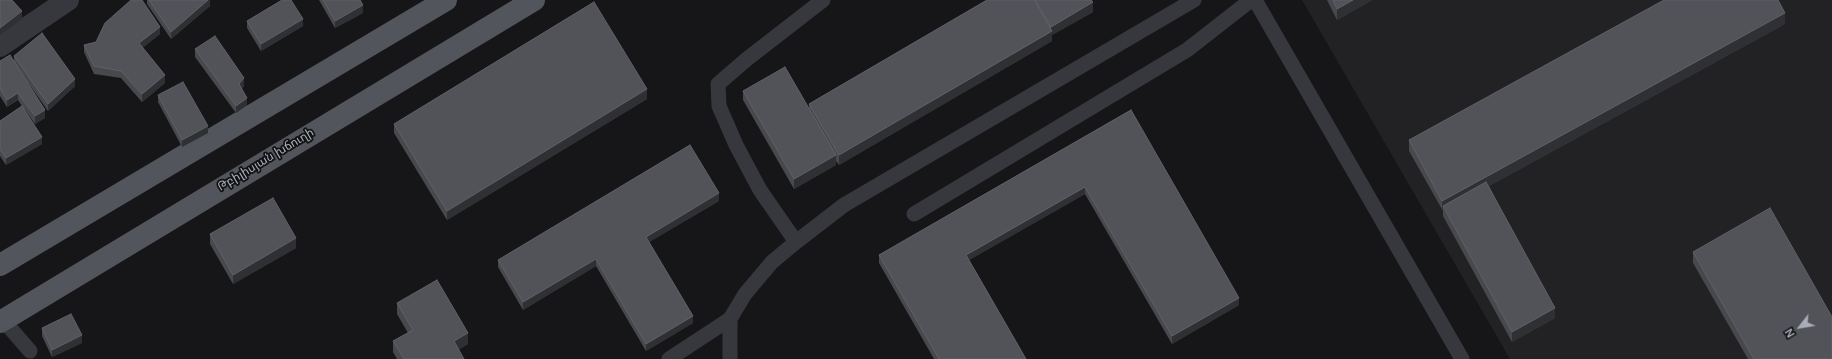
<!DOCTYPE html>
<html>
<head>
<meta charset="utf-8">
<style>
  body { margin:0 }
  #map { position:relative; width:1832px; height:359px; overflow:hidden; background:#161618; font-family:"DM Sans",sans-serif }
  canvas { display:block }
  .north { position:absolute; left:1780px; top:307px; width:40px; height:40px; -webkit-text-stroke:3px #111113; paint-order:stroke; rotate:239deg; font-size:11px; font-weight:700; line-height:16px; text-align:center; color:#a8adb8 }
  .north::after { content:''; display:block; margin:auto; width:14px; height:18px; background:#a8adb8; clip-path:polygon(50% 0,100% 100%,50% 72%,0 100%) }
</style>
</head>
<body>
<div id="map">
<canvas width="1832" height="359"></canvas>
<div class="north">N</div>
</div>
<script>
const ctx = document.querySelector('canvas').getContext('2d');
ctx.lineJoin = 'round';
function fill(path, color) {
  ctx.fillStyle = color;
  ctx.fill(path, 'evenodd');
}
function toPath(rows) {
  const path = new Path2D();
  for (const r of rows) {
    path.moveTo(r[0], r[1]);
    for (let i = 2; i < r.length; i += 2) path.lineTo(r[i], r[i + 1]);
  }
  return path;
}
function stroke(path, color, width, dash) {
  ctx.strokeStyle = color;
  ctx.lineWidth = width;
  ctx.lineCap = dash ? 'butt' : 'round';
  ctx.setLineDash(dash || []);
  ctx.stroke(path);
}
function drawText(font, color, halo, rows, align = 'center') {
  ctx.font = font + ' "DM Sans","Noto Sans Armenian",sans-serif';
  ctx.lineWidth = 3.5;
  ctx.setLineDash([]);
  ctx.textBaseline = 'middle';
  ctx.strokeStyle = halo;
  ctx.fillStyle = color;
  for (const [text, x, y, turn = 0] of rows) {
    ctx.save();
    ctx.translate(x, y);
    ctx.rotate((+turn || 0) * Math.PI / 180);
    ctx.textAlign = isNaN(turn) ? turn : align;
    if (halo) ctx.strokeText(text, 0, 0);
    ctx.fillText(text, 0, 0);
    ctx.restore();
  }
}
fill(toPath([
  [1302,0,1832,0,1832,359,1510,359]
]), '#222225');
stroke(toPath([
  [1255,0,1462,359],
  [914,214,1187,50,1251,0],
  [796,242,760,190,736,145,719,106,718,84,747,59,823,0],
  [3,320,30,351],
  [669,359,730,319],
  [730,359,730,319,745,294,772,262,796,242,844,205,1194,0]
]), '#37383d', 15);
stroke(toPath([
  [0,46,68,0]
]), '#37383d', 22);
stroke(toPath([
  [0,265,446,0],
  [0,322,534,0]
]), '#53555c', 22);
fill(toPath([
  [147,0,210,0,210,6,171,39,147,4],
  [319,0,361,0,360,1,363,13,335,28],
  [987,0,1091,0,1093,12,1052,35,1052,41,839,165,836,161,836,165,794,189,743,100,743,91,809,108,809,104],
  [1327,0,1372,0,1337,20],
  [247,21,303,26,261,51,247,28],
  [1785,24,1489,186,1555,318,1512,342,1443,216,1443,211,1409,151,1409,140],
  [160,34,142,48,165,83,142,102,121,78,94,74,84,52,84,45,96,42],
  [195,49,244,86,242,88,247,105,236,113,195,57],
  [14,56,75,86,48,111,17,67,45,118,35,124,24,108,42,144,6,165,0,156,0,121,22,106,18,100,7,107,0,96,0,61,14,63],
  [158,95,208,133,182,147,158,102],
  [647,99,447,220,394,133,394,124],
  [1131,110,1239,305,1172,344,1085,194,969,260,1026,359,934,359,879,263,879,255],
  [719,201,649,242,693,323,646,351,596,266,523,310,498,267,498,260],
  [210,234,296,248,233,284,210,244],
  [1693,252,1832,359,1748,359,1693,263],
  [397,303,468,344,458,350,464,359,397,359,393,352,393,341,408,333,397,314],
  [42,328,82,343,52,357,42,336]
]), '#47494d');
fill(toPath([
  [208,0,210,0,210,6,171,39,171,32],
  [1353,0,1372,0,1337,20,1337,9],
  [1093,2,1093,12,1052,35,1052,41,839,165,839,155,1051,32,1051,27],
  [363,5,363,13,335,28,335,21],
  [22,11,22,19,0,35,0,28],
  [1785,13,1785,24,1445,210,1443,206,1442,212,1442,201],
  [303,19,303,26,261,51,261,44],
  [160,27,160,34,139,51,139,43],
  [165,75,165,83,142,102,142,94],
  [244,78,244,86,239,91,239,84],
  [75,79,75,86,48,111,48,104],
  [647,89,647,99,447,220,447,211],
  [18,93,18,100,7,107,7,100],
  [247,98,247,105,236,113,236,106],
  [45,110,45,118,35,124,35,116],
  [208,126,208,133,182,147,182,140],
  [42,137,42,144,6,165,6,158],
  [836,155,836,165,794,189,794,179],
  [1085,187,1085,194,966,262,966,255],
  [719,193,719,201,646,244,646,237],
  [296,238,296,248,233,284,233,275],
  [596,259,596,266,523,310,523,302],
  [1239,298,1239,305,1172,344,1172,336],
  [1555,308,1555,318,1512,342,1512,332],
  [693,316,693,323,646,351,646,344],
  [468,333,468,344,454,352,454,341],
  [82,335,82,343,52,357,52,350]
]), '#2f3033');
const building = toPath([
  [0,0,12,0,22,11,0,28,0,0],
  [131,0,142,0,160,27,139,43,165,75,142,94,121,71,94,66,84,45,96,42,105,23,131,0],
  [149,0,208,0,171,32,149,0],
  [282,0,291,0,303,19,261,44,247,21,282,0],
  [323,0,360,0,363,5,335,21,323,0],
  [987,0,1034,0,1052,31,839,155,809,104,987,0],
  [1035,0,1091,0,1093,2,1051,27,1035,0],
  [1333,0,1353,0,1337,9,1333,0],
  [1664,0,1778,0,1785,13,1442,201,1409,140,1664,0],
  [594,2,647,89,447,211,394,124,594,2],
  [42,33,75,79,48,104,14,56,42,33],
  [215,36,244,78,239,84,247,98,236,106,195,49,215,36],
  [10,55,45,110,35,116,18,93,7,100,0,88,0,61,10,55],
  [785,67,836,155,794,179,743,91,785,67],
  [183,82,208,126,182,140,158,95,183,82],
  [22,106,42,137,6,158,0,149,0,121,22,106],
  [1131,110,1239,298,1172,336,1085,187,966,255,1026,359,939,359,879,255,1131,110],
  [690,145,719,193,646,237,693,316,646,344,596,259,523,302,498,260,690,145],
  [1486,182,1555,308,1512,332,1443,206,1486,182],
  [273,198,296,238,233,275,210,234,273,198],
  [1770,208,1832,317,1832,359,1754,359,1693,252,1770,208],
  [437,280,468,333,454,341,464,359,404,359,393,341,413,330,397,303,437,280],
  [71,314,82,335,52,350,42,328,71,314]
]);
fill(building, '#525359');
stroke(building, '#5f6168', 1);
drawText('12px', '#a8adb8', '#111113', [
  ["Թբիլիսյան խճուղի",266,160,-31]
]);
</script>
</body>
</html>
